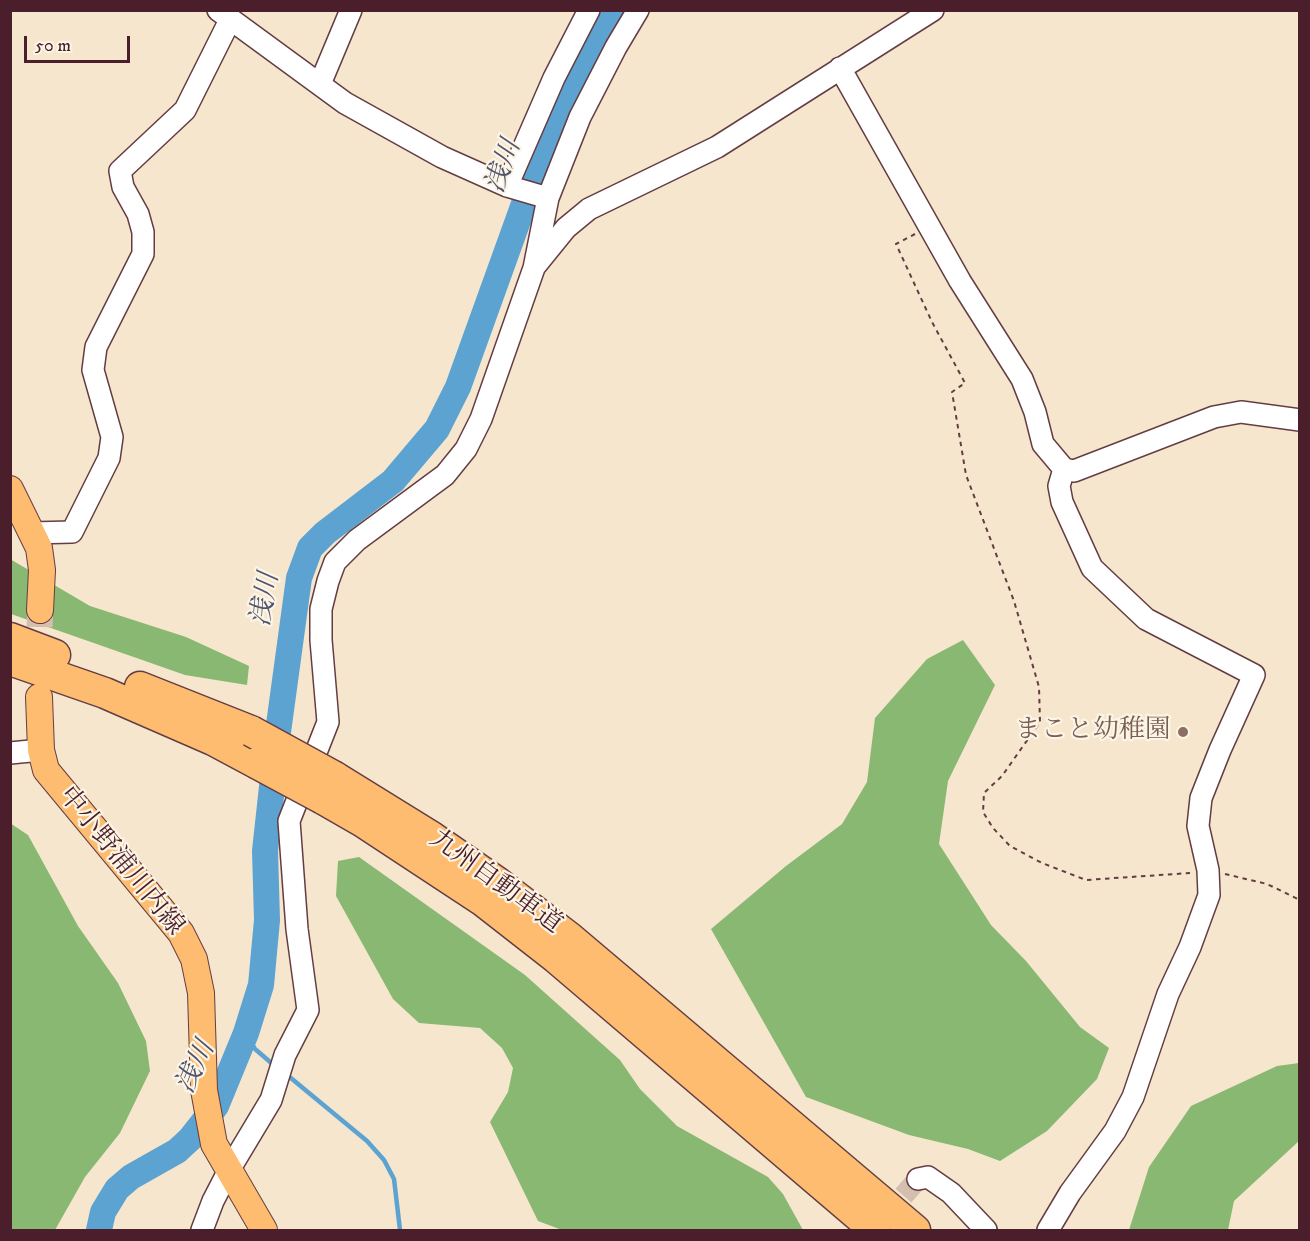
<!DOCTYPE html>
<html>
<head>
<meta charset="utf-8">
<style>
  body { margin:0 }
  #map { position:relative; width:1310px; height:1241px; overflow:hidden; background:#f6e6ce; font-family:"IM FELL DW Pica",serif }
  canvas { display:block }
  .frame { position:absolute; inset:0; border:12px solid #4a1f2b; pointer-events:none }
  .scale { position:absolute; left:24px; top:36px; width:106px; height:27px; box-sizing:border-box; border:3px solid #4a1f2b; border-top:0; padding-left:8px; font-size:18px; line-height:21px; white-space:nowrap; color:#4a1f2b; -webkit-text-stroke:4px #fcf5e5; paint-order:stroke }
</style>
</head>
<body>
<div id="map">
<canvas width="1310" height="1241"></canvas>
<div class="frame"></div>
<div class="scale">50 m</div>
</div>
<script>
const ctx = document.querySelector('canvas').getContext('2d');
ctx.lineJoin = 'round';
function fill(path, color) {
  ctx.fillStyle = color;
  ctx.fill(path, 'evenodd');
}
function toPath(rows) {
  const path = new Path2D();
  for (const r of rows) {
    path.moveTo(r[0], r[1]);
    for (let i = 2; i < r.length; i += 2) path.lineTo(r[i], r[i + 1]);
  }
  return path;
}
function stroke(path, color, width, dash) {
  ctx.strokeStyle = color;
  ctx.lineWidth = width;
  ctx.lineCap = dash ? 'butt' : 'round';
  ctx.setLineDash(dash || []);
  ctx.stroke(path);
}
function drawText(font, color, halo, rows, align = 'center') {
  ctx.font = font + ' "IM FELL DW Pica","Noto Serif JP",serif';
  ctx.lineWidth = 4.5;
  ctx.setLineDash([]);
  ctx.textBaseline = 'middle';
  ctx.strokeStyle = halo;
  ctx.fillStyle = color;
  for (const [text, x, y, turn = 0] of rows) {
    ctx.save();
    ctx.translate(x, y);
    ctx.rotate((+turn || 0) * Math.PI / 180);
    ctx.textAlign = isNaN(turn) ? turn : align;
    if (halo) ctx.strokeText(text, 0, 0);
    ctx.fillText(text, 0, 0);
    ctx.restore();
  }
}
fill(toPath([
  [10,559,90,606,186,637,249,666,247,685,185,675,11,614],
  [963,640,995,685,948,781,939,844,991,925,1026,961,1080,1027,1109,1048,1097,1079,1047,1131,1000,1161,968,1149,909,1135,806,1097,711,929,786,866,842,824,867,782,875,718,927,659],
  [10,823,28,835,78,926,118,983,146,1041,150,1071,120,1133,85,1177,55,1230,11,1230],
  [359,857,525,975,620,1060,640,1089,677,1126,768,1177,783,1194,803,1230,562,1230,538,1221,490,1122,508,1092,513,1068,502,1048,480,1028,419,1023,393,999,336,896,338,861],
  [1299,1063,1299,1141,1234,1201,1228,1230,1129,1230,1149,1167,1191,1106,1277,1066]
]), '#89b872');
stroke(toPath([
  [246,1033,255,1049,276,1067],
  [286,1074,367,1141,384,1160,394,1179,400,1230]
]), '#5ca3d2', 4.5);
stroke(toPath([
  [99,1230,103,1212,117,1189,131,1177,177,1151,190,1139,216,1106,246,1033,261,985,267,920,265,851,278,732,299,578,310,548,325,533,393,481,437,429,458,387,560,104,611,10]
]), '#5ca3d2', 26);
stroke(toPath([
  [883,1219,918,1179]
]), '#d4bead', 21, [21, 10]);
stroke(toPath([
  [39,666,40,610]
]), '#d4bead', 26, [26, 13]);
const minor = toPath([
  [218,10,345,103,442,157,507,186,548,198],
  [840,68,960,281,1022,379,1035,412,1043,444,1064,469,1074,471,1214,417,1241,412,1300,420],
  [320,84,351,10],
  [507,186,554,78,589,10],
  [536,265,566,228,589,209,717,147,933,10],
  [31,533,72,532,109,458,112,437,93,370,96,347,143,254,143,232,138,214,123,187,120,171,185,110,230,20],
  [10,753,41,750],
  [918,1179,928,1177,951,1193,986,1230],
  [202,1230,213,1201,229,1170,271,1100,285,1055,308,1010,297,929,289,821,328,722,321,640,321,609,328,581,335,562,357,540,445,475,466,449,481,419,534,268,548,198,580,117,616,47,638,10],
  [1048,1230,1070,1193,1115,1131,1133,1097,1168,994,1190,947,1209,895,1208,870,1198,826,1201,798,1220,750,1254,675,1146,619,1092,568,1062,502,1059,486,1064,469]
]);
const major = toPath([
  [10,489,39,548,42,570,40,610],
  [39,697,41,750,46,770,181,933,194,959,201,993,204,1090,214,1144,264,1230]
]);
const highway = toPath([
  [10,638,55,655],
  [10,660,105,693,213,740,256,763],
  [140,687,251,731],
  [335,777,432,837,497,882,570,938,915,1230],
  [323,799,363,822,483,901,556,958,875,1230]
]);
stroke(minor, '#643d43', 24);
stroke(major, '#643d43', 28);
stroke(highway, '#643d43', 33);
stroke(toPath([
  [915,234,896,244,932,322,965,383,952,392,966,475,1014,601,1039,687,1040,722,1002,776,984,793,983,812,993,828,1010,846,1042,863,1086,880,1190,873],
  [1225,874,1267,884,1300,900]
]), '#643d43', 2, [4.5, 4.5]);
stroke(minor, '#fff', 21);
stroke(major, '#fdbc70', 26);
stroke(highway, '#fdbc70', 30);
const highwayBridge = toPath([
  [251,731,335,777],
  [256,763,323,799]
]);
stroke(highwayBridge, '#643d43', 33, []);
stroke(highwayBridge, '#fdbc70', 30);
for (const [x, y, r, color] of [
  [1183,732,6,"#8d6e63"]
]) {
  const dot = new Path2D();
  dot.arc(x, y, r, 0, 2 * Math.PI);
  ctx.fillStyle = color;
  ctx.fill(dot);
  stroke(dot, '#fcf5e5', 2);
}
drawText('26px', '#785e54', '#fcf5e5', [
  ["まこと幼稚園",1171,732]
], 'right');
drawText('26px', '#4a1f2b', '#fcf5e5', [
  ["中小野浦川内線",120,862,51],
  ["九州自動車道",495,883,36]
]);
drawText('italic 27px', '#51546e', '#fcf5e5', [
  ["浅川",505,167,-70],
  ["浅川",267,600,-80],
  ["浅川",197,1068,-64]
]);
</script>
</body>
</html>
